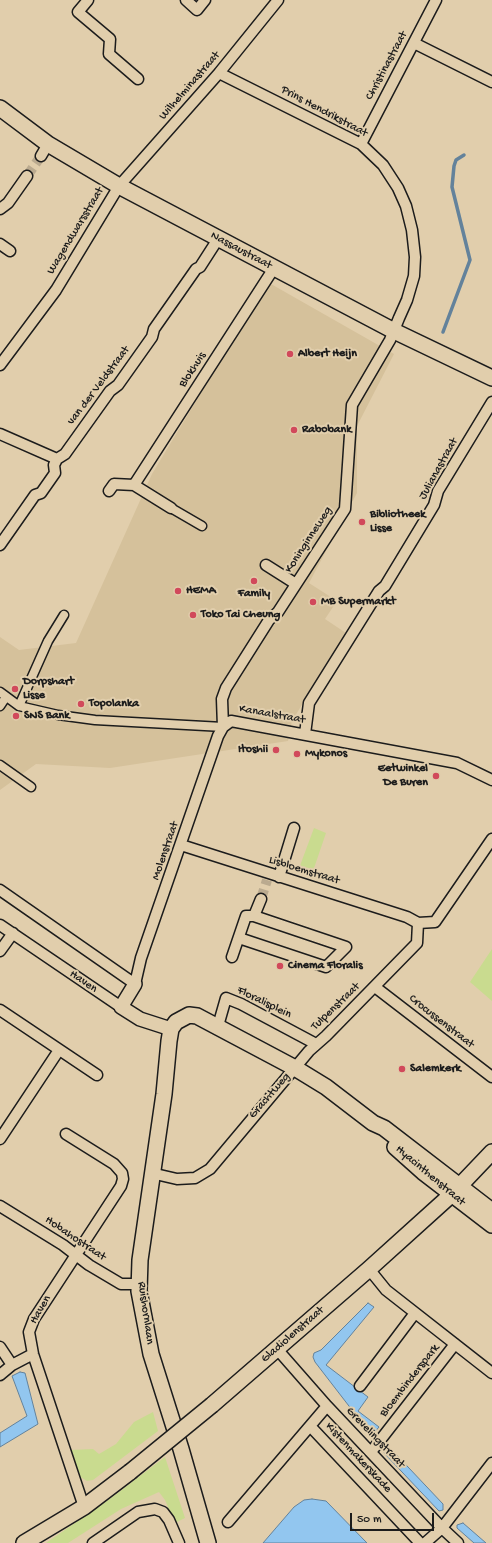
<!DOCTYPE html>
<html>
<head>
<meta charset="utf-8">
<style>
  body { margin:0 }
  #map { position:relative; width:492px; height:1543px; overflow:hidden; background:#e1ceac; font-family:"Gochi Hand",sans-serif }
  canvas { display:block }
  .scale { position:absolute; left:350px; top:1513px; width:84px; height:18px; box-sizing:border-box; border:2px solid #1c1c1c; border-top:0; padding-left:5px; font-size:12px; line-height:14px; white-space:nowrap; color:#1c1c1c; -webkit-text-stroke:3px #e1ceac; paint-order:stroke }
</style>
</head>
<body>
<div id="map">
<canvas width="492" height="1543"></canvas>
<div class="scale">50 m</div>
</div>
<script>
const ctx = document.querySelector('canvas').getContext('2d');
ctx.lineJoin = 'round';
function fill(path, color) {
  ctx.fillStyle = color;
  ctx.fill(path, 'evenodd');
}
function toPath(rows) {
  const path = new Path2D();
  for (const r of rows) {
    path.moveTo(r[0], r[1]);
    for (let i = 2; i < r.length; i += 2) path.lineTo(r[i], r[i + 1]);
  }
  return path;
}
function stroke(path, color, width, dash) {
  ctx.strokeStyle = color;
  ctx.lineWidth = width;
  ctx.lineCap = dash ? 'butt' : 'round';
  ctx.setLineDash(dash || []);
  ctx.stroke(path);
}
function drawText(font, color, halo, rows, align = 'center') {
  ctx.font = font + ' "Gochi Hand",sans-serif';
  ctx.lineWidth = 4;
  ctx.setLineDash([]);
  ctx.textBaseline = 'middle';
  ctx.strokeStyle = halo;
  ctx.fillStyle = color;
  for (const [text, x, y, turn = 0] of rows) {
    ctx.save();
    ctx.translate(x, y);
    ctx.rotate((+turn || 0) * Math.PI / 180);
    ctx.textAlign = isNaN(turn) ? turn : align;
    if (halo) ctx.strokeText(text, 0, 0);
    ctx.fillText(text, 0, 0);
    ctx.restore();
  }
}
fill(toPath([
  [271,284,394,354,357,426,357,493,309,583,337,601,325,619,346,633,292,721,288,741,110,768,36,764,0,790,0,637,19,650,76,643,152,474,245,320]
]), '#d5c19b');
fill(toPath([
  [314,828,326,833,312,874,298,871],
  [492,949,492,1001,470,982],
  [153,1412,158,1431,93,1480,87,1481,77,1475,70,1450,93,1449,99,1454,116,1444,134,1422],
  [165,1457,185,1518,175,1523,165,1500,159,1492,121,1509,68,1543,46,1543,111,1498]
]), '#c9db8f');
const water = toPath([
  [368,1303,374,1307,326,1365,368,1397,358,1411,379,1427,373,1434,369,1432,315,1362,313,1357,314,1353,321,1350,368,1303],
  [20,1372,25,1373,38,1424,0,1447,0,1433,27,1416,12,1376,20,1372],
  [386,1449,391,1449,443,1504,443,1510,439,1511,384,1453,386,1449],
  [312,1499,326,1501,367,1543,263,1543,294,1507,304,1500,312,1499],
  [463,1523,486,1543,474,1543,457,1528,457,1525,463,1523]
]);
fill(water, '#92c6ef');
stroke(water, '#63829b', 1);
stroke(toPath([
  [443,332,470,260,452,187,454,166,456,160,464,155]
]), '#63829b', 3.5);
stroke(toPath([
  [27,176,41,156],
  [261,899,267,880]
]), '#baaa8f', 10, [10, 5]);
const pedestrian = toPath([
  [171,508,202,526],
  [0,692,19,706,58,715,95,720,223,727],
  [0,706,6,697],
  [19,706,48,641,64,615],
  [0,765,31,787]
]);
const minor = toPath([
  [88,0,78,12,110,39,109,54,138,79],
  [186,0,197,10,205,0],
  [414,43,492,82],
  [219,73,361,144,383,165,398,188,406,206,412,230,415,257,414,276,407,300,399,318,390,340,352,405,345,509,278,612,269,620,226,688,222,699,223,727],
  [361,144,436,0],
  [41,156,48,144],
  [0,209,8,203,27,176],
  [0,244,10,251],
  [0,365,56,290,119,186,219,73,278,0],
  [0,434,57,459],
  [109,491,114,484,134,485],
  [171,508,134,485,274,268],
  [0,545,35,495,41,493,55,473,54,465,57,459,65,454,110,391,118,385,152,337,154,329,196,269,200,267,218,239],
  [266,565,296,584],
  [305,734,309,703,379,591,385,586,434,505,438,491,492,402],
  [181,845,407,917,418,923],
  [279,877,294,828],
  [0,890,135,984,141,958,218,736,223,727,231,721,457,763,492,780],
  [254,916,261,899],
  [418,923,435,922,492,839],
  [0,925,121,1007],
  [0,951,13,933],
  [232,957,246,916,254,916,346,947,326,967,239,938],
  [375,987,492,1077],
  [0,1010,97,1075],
  [218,1026,226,998,241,1004,316,1044],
  [66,1134,114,1164,122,1173,123,1179,121,1186,34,1319,29,1332,33,1354,84,1507],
  [0,1139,59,1050],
  [151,1173,177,1179,195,1178,210,1169,309,1051,326,1036,417,943,418,923],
  [0,1206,63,1245,89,1265,121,1284,139,1284],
  [369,1269,386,1290,492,1373],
  [0,1347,12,1365,0,1375],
  [277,1349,327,1406,442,1528,458,1543],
  [12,1365,33,1354],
  [360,1386,415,1313],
  [310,1426,420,1543],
  [371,1452,455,1344],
  [228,1522,327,1406],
  [93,1543,138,1512,155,1509,163,1512,169,1520,179,1543],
  [425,1543,442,1528,492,1463]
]);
const tertiary = toPath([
  [135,984,121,1007,140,1019,171,1029]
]);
const secondary = toPath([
  [0,108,48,144,119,186,394,331,492,378],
  [395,1147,423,1172,492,1225],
  [212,1405,369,1269,451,1195,492,1152],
  [24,1543,84,1507,130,1472],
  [208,1543,181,1449,151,1354,139,1291,140,1260,164,1094,169,1041,171,1029,176,1022,189,1015,197,1016,295,1068,326,1087,373,1123,384,1128,492,1211]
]);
stroke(pedestrian, '#1c1c1c', 11);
stroke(minor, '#1c1c1c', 13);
stroke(tertiary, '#1c1c1c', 16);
stroke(secondary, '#1c1c1c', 18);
stroke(pedestrian, '#e1ceac', 8);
stroke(minor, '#e1ceac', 10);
stroke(tertiary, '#e1ceac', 13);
stroke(secondary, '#e1ceac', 15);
const secondaryBridge = toPath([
  [130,1472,212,1405]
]);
stroke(secondaryBridge, '#1c1c1c', 18, []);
stroke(secondaryBridge, '#e1ceac', 15);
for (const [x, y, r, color] of [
  [290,354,4,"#d1495b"],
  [294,430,4,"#d1495b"],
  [362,522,4,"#d1495b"],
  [254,581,4,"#d1495b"],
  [178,591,4,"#d1495b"],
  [313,602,4,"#d1495b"],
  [193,615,4,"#d1495b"],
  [15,689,4,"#d1495b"],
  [81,704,4,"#d1495b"],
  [16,716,4,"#d1495b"],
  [276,750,4,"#d1495b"],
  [297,754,4,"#d1495b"],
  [436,776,4,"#d1495b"],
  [280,966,4,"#d1495b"],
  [402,1069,4,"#d1495b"]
]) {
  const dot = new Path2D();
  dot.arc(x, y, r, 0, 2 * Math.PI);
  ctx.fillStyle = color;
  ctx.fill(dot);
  stroke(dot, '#e1ceac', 1.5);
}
drawText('12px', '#1c1c1c', '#e1ceac', [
  ["Christinastraat",387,66,-62],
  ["Wilhelminastraat",190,86,-49],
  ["Prins Hendrikstraat",324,112,28],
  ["Wagendwarsstraat",76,231,-59],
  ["Nassaustraat",241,251,28],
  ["Blokhuis",193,370,-57],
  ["van der Veldstraat",99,386,-53],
  ["Julianastraat",439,469,-61],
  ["Koninginneweg",309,540,-57],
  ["Kanaalstraat",272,715,10],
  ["Molenstraat",166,851,-71],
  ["Lisbloemstraat",304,871,17],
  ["Haven",83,982,34],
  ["Floralisplein",264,1003,26],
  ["Tulpenstraat",336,1007,-44],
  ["Crocussenstraat",441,1022,38],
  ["Grachtweg",270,1096,-49],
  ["Hyacinthenstraat",430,1176,40],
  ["Hobahostraat",75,1239,34],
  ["Haven",41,1310,-60],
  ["Ruishornlaan",145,1313,82],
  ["Gladiolenstraat",293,1335,-41],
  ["Bloembinderspark",410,1381,-52],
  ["Grevelingstraat",375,1438,46],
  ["Kistenmakerskade",358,1458,47]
]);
drawText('bold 12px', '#1c1c1c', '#e1ceac', [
  ["Albert Heijn",298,354],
  ["Rabobank",302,430],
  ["Bibliotheek",370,515],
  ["Lisse",370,529],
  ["HEMA",186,591],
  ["Family",254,594,"center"],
  ["MB Supermarkt",321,602],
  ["Toko Tai Cheung",201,615],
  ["Dorpshart",23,682],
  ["Lisse",23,696],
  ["Topolanka",89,704],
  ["SNS Bank",24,716],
  ["Itoshii",268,750,"right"],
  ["Mykonos",305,754],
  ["Eetwinkel",428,769,"right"],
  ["De Buren",428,783,"right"],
  ["Cinema Floralis",288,966],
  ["Salemkerk",410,1069]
], 'left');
</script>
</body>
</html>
